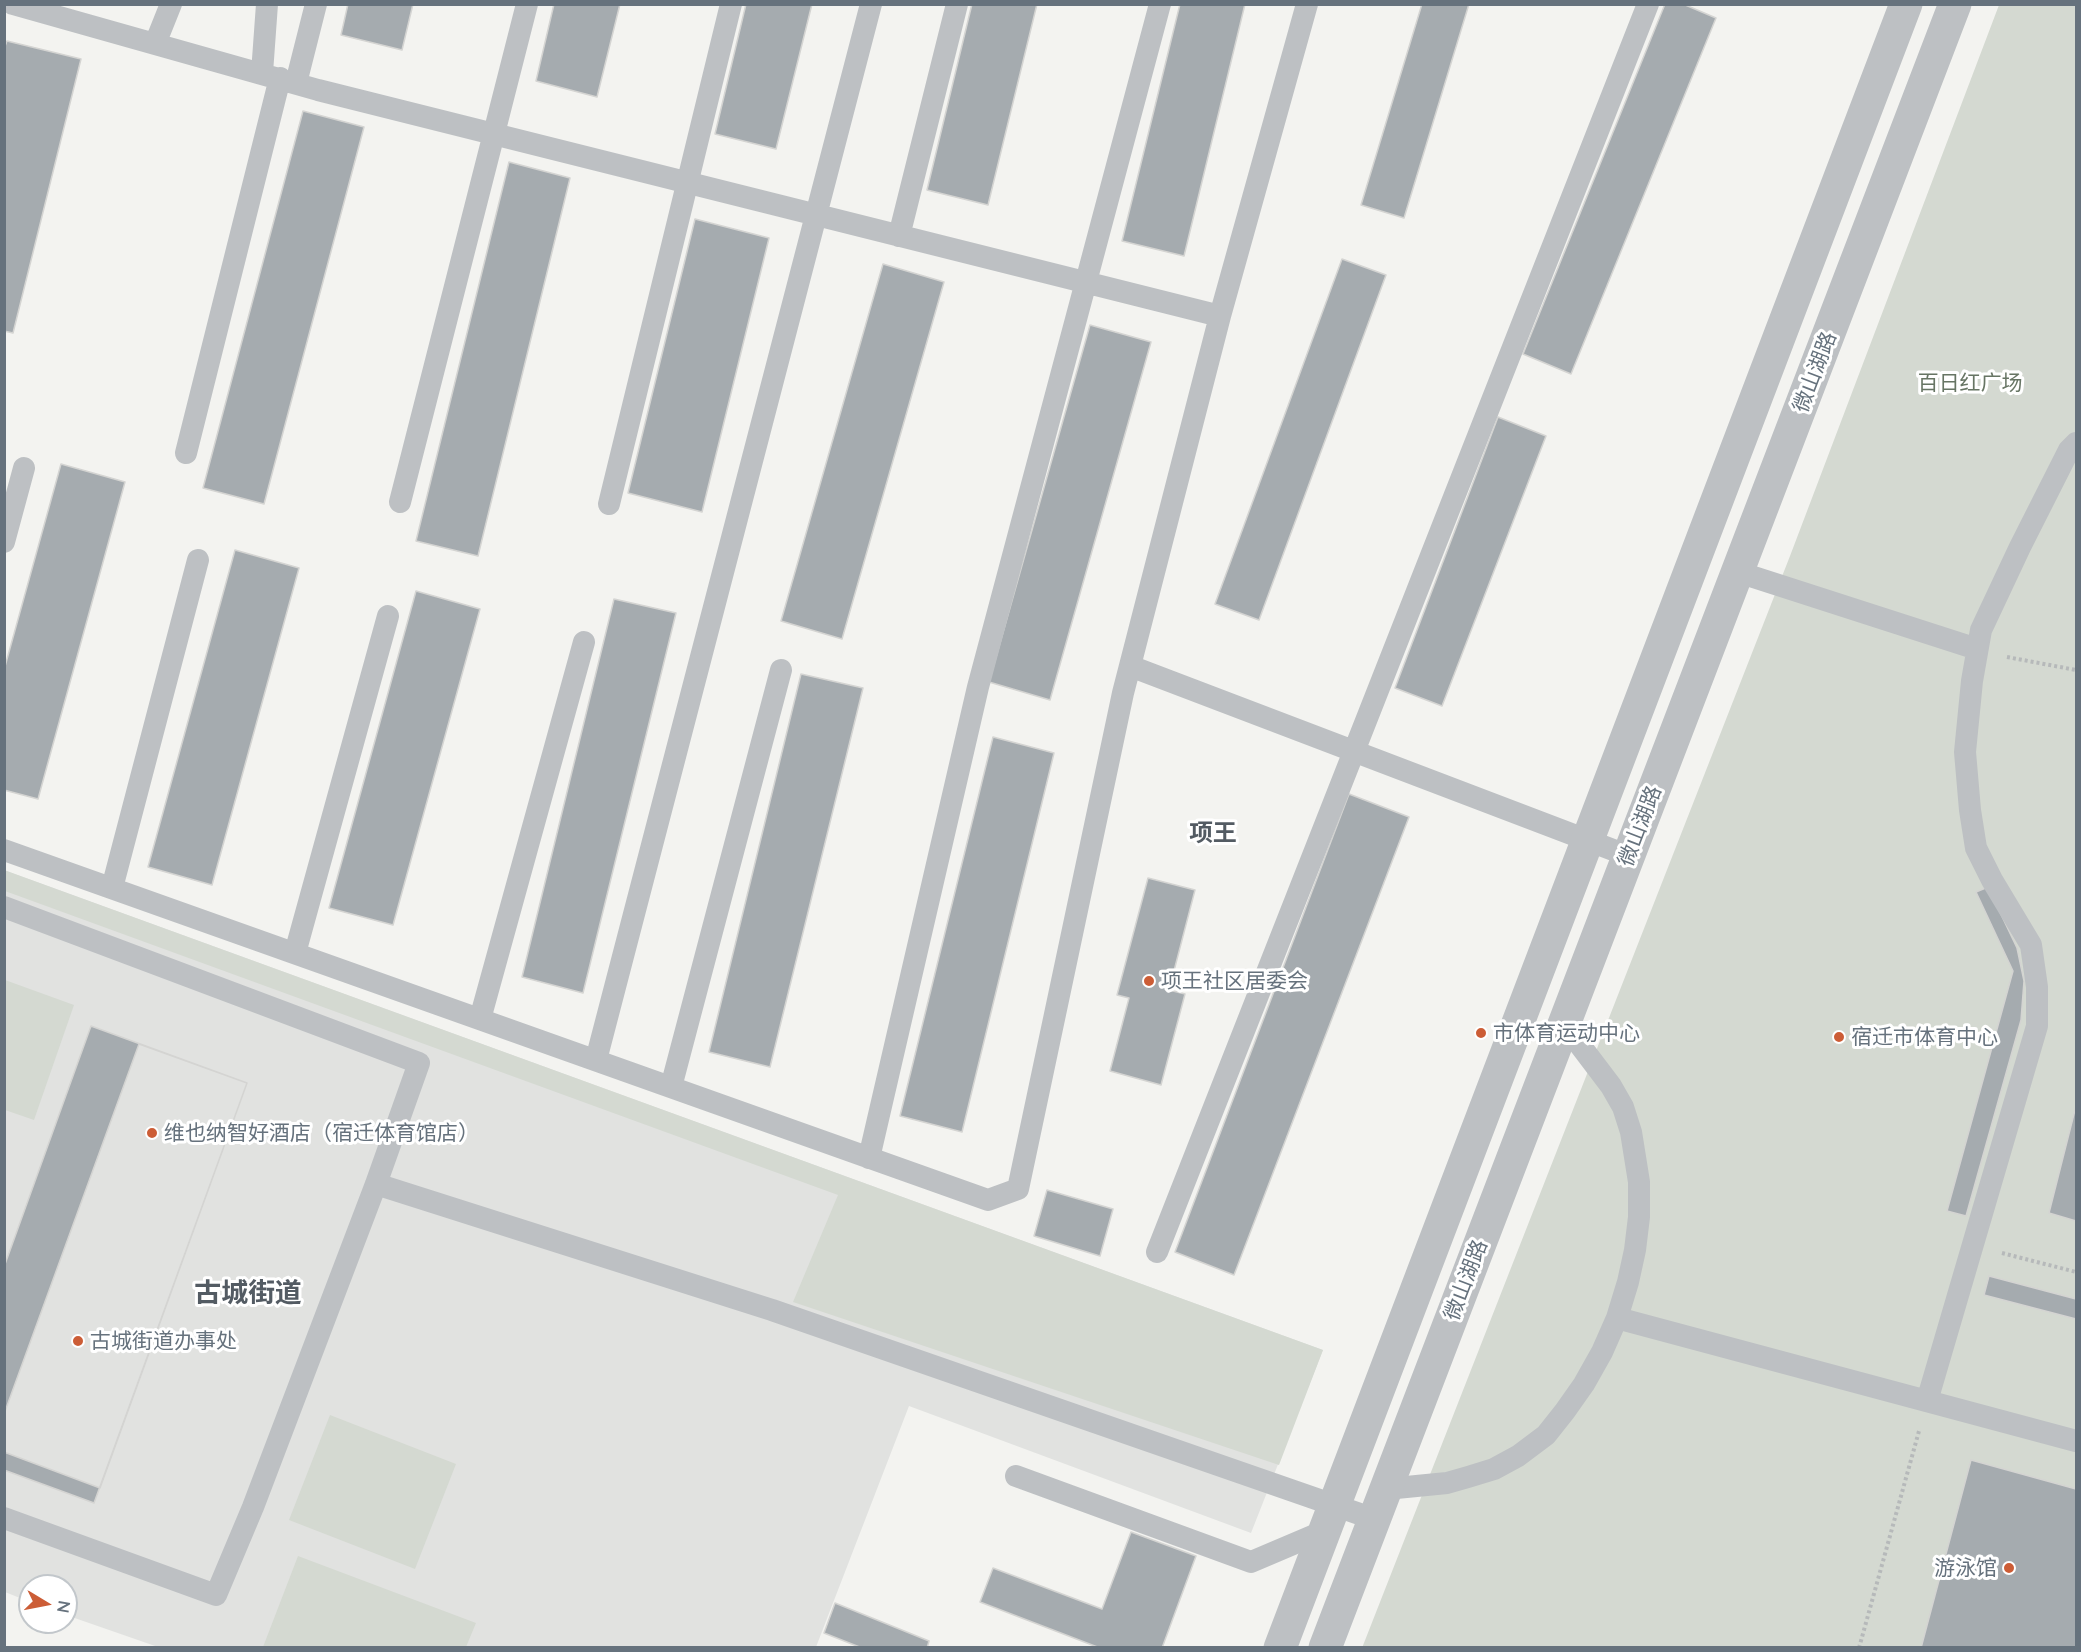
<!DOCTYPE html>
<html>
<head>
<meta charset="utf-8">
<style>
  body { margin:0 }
  #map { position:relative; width:2081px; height:1652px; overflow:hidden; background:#f3f3f0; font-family:Lato,sans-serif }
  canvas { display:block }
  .frame { position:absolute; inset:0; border:6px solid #66727d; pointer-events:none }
  .north { position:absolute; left:18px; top:1574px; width:60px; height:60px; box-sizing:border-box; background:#fff; border:2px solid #c2c7cb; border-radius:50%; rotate:100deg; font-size:16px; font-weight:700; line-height:24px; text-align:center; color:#66727d }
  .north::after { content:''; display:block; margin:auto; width:21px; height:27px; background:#cc5d36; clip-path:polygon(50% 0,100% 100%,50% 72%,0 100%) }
</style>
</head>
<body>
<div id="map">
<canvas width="2081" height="1652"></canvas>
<div class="frame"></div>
<div class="north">N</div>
</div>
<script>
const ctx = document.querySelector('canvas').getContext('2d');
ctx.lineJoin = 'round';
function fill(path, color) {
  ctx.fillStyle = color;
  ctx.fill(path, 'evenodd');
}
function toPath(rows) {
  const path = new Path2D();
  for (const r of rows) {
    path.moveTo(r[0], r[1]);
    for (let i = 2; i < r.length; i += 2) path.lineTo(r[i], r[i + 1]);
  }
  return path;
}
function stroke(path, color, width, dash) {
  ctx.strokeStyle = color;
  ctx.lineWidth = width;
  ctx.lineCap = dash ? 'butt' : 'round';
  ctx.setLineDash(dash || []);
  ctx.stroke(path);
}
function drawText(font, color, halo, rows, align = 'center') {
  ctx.font = font + ' Lato,"Noto Sans SC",sans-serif';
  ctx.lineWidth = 6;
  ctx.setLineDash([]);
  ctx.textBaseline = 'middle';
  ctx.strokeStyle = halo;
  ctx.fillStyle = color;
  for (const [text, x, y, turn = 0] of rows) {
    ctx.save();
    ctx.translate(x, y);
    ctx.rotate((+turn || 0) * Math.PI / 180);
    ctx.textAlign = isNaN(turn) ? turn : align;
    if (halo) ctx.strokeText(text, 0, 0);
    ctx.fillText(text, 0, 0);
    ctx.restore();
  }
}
fill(toPath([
  [4,870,1323,1350,1251,1533,909,1406,816,1647,158,1647,66,1615,66,1586,30,1586,30,1602,5,1592]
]), '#e1e2e0');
fill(toPath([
  [1999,5,2076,5,2076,1647,1362,1648,1790,556],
  [4,870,1323,1350,1279,1465,793,1302,838,1195,5,891],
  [5,980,74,1005,34,1120,5,1110],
  [330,1415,456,1464,415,1569,289,1520],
  [298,1556,476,1623,466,1647,263,1647]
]), '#d4d9d1');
const building = toPath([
  [348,4,413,4,402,50,341,35,348,4],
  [554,4,620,4,597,97,536,81,554,4],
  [746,4,812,4,776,149,715,134,746,4],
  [972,4,1037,4,988,205,927,190,972,4],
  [1180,4,1245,4,1184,256,1122,241,1180,4],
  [1422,4,1469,4,1404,218,1361,205,1422,4],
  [1665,4,1683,4,1716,18,1571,374,1523,354,1665,4],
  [7,41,81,59,13,333,4,331,4,49,7,41],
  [303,111,364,127,264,504,203,488,303,111],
  [509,162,570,178,478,556,416,541,509,162],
  [695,219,769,238,702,512,628,493,695,219],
  [1342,259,1386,275,1259,620,1215,604,1342,259],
  [883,264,944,282,842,639,781,621,883,264],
  [1090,325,1151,342,1050,700,989,682,1090,325],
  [1498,417,1546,436,1442,706,1395,688,1498,417],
  [61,464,125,482,38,799,4,790,4,670,61,464],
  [235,550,299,568,212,885,148,867,235,550],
  [416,591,480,609,393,925,329,908,416,591],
  [614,599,676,613,583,993,522,977,614,599],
  [801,674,863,688,770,1067,709,1052,801,674],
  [993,737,1054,753,962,1132,900,1116,993,737],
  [1349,794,1409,817,1234,1275,1175,1252,1349,794],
  [1148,878,1195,890,1169,990,1185,994,1161,1085,1110,1071,1129,998,1117,995,1148,878],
  [1988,887,2017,948,2024,981,2021,1020,1966,1216,1947,1211,2013,971,1976,892,1988,887],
  [91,1026,247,1083,94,1503,4,1470,4,1267,91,1026],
  [139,1044,247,1083,100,1488,4,1452,4,1414,139,1044],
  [2076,1106,2076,1221,2049,1213,2076,1106],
  [1047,1190,1113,1209,1100,1256,1034,1236,1047,1190],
  [1989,1276,2076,1299,2076,1319,1984,1295,1989,1276],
  [1971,1460,2076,1489,2076,1648,1921,1648,1971,1460],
  [1131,1532,1196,1556,1162,1648,1100,1648,980,1602,993,1568,1102,1609,1131,1532],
  [835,1603,929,1641,927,1648,862,1648,824,1633,835,1603]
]);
fill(building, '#a5abaf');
stroke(building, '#d4d4d2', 1.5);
stroke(toPath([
  [2007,657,2076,670],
  [2002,1253,2076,1272],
  [1859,1648,1919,1431]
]), '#b6b9ba', 4, [3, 3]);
stroke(toPath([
  [13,4,318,90,1220,316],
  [155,44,171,4],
  [262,73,267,4],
  [296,83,316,4],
  [899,236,957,4],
  [186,453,280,78],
  [400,502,527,4],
  [609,504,731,4],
  [4,542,24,468],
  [1738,572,1977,649],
  [1130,666,1629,856],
  [4,850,988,1200,1018,1189,1123,693,1220,316,1307,4],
  [112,888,198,560],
  [4,907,419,1063,376,1184,253,1507,216,1595,4,1518],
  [295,953,388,616],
  [480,1019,584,642],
  [596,1060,871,4],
  [671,1087,781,670],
  [869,1158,978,687,1160,4],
  [376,1184,772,1310,1374,1519],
  [1157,1252,1648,4],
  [1617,1318,2076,1441],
  [1927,1401,2037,1026,2037,987,2031,945,1992,880,1976,848,1970,810,1965,752,1972,681,1981,630,2020,547,2069,450,2076,443],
  [1016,1476,1251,1562,1324,1531],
  [1386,1489,1447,1483,1468,1477,1494,1469,1518,1456,1546,1435,1565,1411,1584,1384,1602,1352,1617,1318,1628,1282,1635,1250,1639,1217,1639,1182,1631,1132,1623,1107,1611,1086,1564,1024]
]), '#bdc0c3', 22);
stroke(toPath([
  [1280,1648,1906,4],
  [1325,1648,1955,4]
]), '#bdc0c3', 33);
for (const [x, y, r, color] of [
  [1149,981,6,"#cc5d36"],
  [1481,1033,6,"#cc5d36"],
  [1839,1037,6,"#cc5d36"],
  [152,1133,6,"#cc5d36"],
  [78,1341,6,"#cc5d36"],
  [2009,1568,6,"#cc5d36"]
]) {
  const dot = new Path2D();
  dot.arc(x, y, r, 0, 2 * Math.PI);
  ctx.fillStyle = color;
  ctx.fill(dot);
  stroke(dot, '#fff', 2);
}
drawText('21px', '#66727d', '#fff', [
  ["微山湖路",1815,372,-69],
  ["微山湖路",1640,826,-69],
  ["微山湖路",1466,1280,-69]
]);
drawText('21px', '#677564', '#fff', [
  ["百日红广场",1970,383]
]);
drawText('21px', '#66727d', '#fff', [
  ["项王社区居委会",1161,981],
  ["市体育运动中心",1493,1033],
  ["宿迁市体育中心",1851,1037],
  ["维也纳智好酒店（宿迁体育馆店）",164,1133],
  ["古城街道办事处",90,1341],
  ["游泳馆",1997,1568,"right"]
], 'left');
drawText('bold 24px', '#535b63', '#fff', [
  ["项王",1213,833]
]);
drawText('bold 27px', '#535b63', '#fff', [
  ["古城街道",248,1293]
]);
</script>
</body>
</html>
